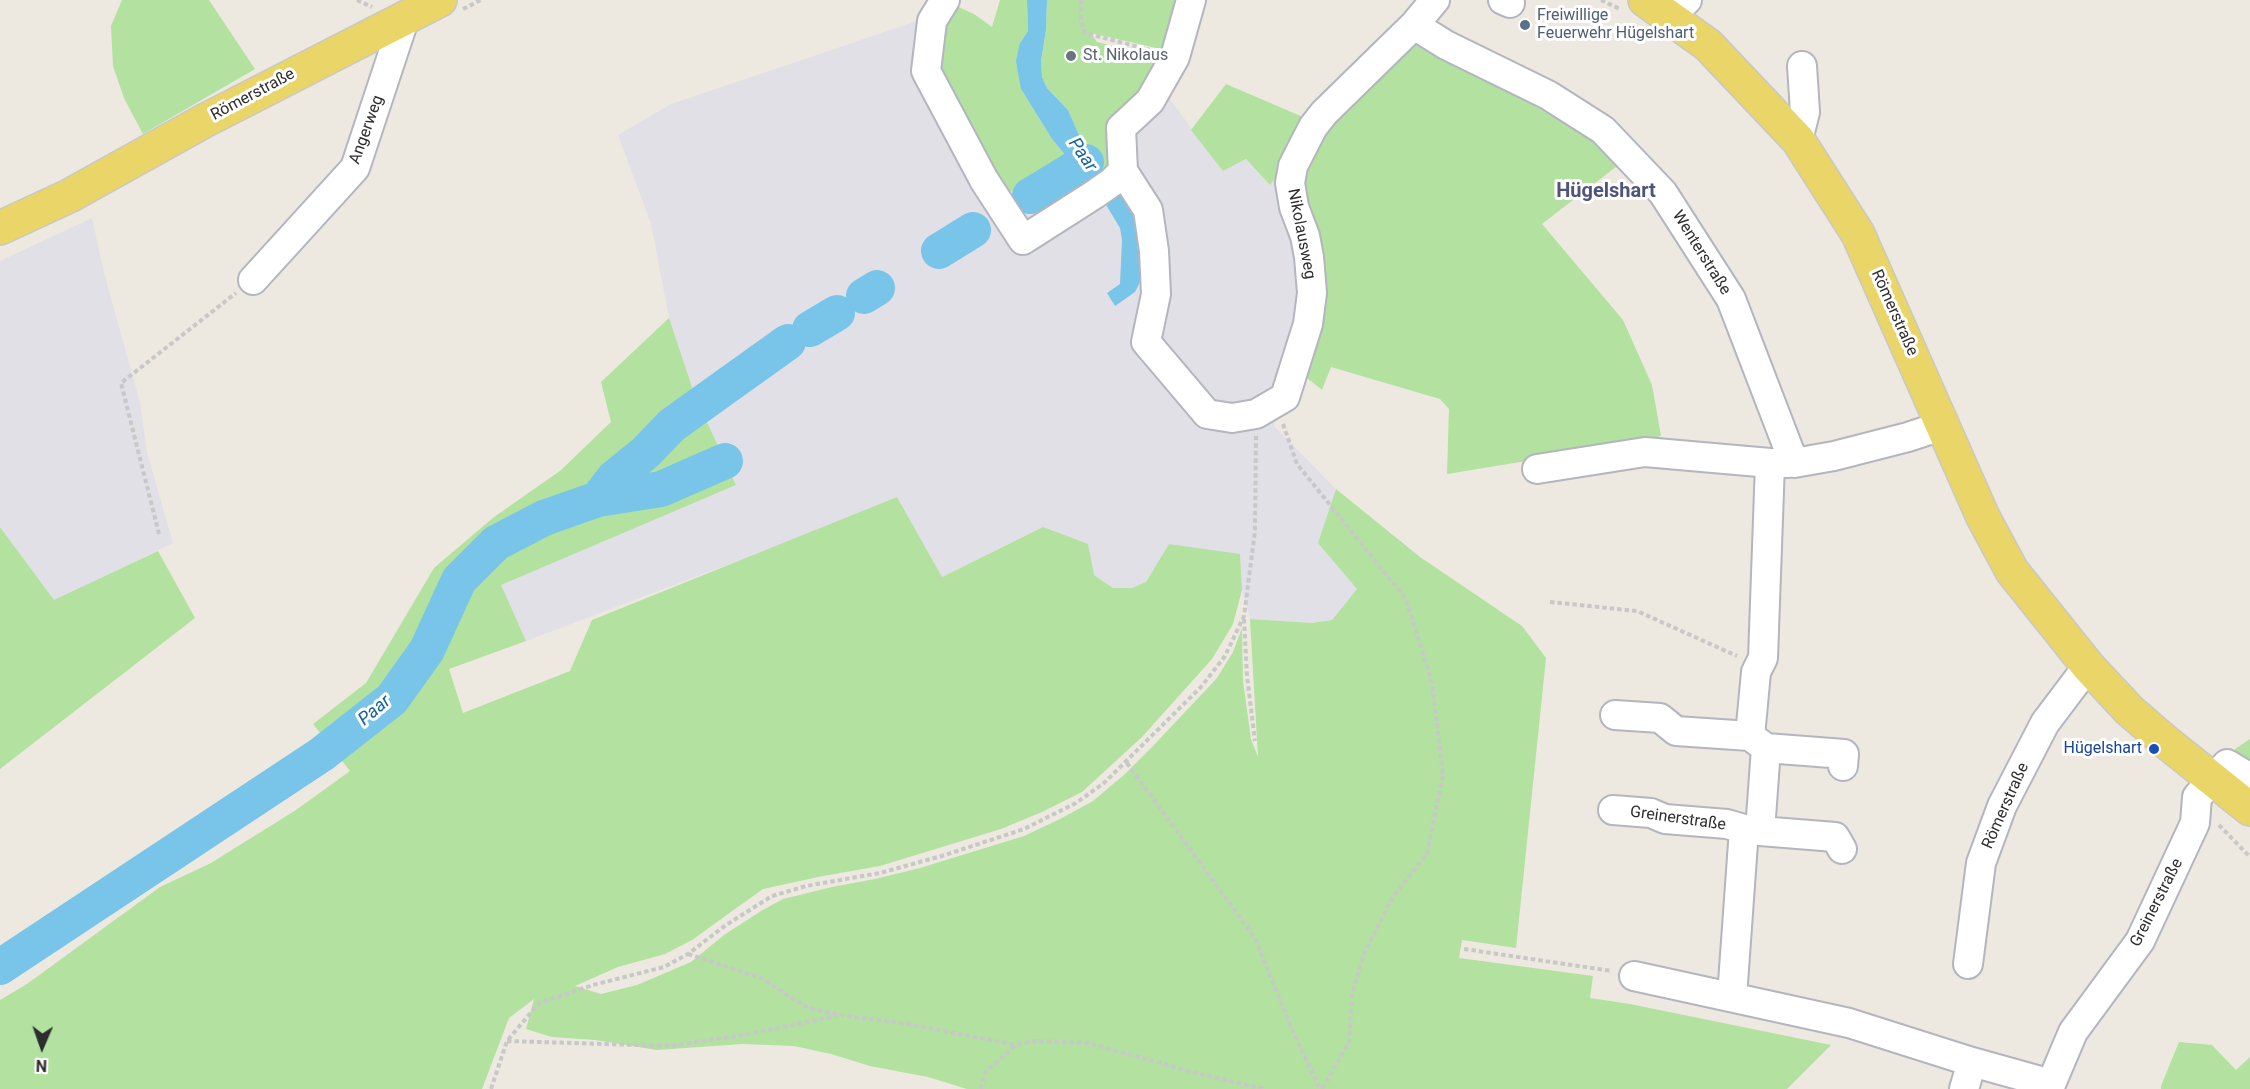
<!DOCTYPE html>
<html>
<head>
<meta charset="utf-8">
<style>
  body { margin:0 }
  #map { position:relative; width:2250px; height:1089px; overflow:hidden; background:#ede9e0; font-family:Roboto,sans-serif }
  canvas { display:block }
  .north { position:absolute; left:12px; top:1017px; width:60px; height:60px; -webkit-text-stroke:4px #fff; paint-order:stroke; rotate:182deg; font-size:16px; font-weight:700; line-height:24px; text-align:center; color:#2d2d2d }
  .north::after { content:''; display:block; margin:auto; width:21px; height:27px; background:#2d2d2d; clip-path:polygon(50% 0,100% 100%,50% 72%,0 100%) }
</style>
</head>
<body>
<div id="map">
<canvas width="2250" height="1089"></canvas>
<div class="north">N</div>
</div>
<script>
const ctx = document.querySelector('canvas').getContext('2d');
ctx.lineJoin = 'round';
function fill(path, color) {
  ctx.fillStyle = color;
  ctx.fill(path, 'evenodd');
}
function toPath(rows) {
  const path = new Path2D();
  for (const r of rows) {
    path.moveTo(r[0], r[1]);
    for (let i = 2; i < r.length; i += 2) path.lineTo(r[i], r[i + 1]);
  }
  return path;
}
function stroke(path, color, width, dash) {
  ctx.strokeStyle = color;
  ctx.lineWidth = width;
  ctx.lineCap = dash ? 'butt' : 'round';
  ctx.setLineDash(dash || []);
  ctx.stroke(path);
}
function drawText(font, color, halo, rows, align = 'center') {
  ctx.font = font + ' Roboto,sans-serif';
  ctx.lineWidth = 6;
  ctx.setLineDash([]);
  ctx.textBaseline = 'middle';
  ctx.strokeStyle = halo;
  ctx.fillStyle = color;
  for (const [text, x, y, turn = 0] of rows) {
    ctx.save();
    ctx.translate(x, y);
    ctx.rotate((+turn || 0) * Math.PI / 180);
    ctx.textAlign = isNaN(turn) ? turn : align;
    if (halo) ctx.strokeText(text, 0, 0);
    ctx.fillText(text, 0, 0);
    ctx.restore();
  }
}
fill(toPath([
  [920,20,1001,196,1072,164,1091,186,1155,79,1223,171,1246,159,1270,185,1278,175,1284,182,1304,317,1274,426,1336,489,1319,543,1357,589,1332,620,1312,623,1250,619,1242,590,1240,555,1169,544,1146,582,1132,588,1113,588,1094,575,1043,527,942,577,897,497,759,553,526,641,500,585,736,485,695,396,669,318,651,224,618,135,671,104],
  [92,218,104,273,140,402,147,452,173,543,54,601,0,527,0,261]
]), '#e2e0e7');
fill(toPath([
  [122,0,209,0,255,69,143,134,124,98,113,66,111,26],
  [1000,0,1027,0,1028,31,1020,43,1021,89,1052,139,1072,164,1001,196,937,68,945,15,954,5,974,14,992,27],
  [1047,0,1177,0,1165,50,1091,33,1097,42,1165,59,1105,176,1086,151,1068,110,1047,88,1042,77,1041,61,1046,30],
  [1415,44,1528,102,1591,139,1621,163,1542,224,1623,320,1652,385,1661,436,1642,442,1447,474,1449,409,1440,399,1331,367,1322,390,1301,373,1303,166,1317,134],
  [1226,84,1310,120,1278,175,1270,185,1246,159,1223,171,1191,130],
  [669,318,695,396,736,485,501,585,526,641,449,669,463,713,570,671,592,620,897,497,942,577,1043,527,1088,544,1094,575,1113,588,1132,588,1146,582,1169,544,1240,554,1242,590,1233,624,1212,659,1142,737,1082,792,1042,812,1001,829,880,866,823,876,763,889,692,940,665,954,618,967,575,986,601,994,637,985,691,962,724,935,761,911,783,899,832,887,875,879,920,868,1024,836,1060,819,1093,801,1125,774,1153,746,1217,678,1233,652,1242,628,1243,681,1251,739,1258,757,1250,619,1312,623,1332,620,1357,589,1318,543,1336,489,1420,557,1522,626,1546,658,1516,948,1462,940,1459,958,1593,976,1590,998,1630,1004,1831,1045,1787,1089,967,1089,928,1077,870,1066,831,1054,794,1046,742,1044,657,1050,595,1040,552,1037,526,1029,534,999,509,1018,482,1089,0,1089,0,1000,27,984,160,887,211,863,296,810,350,771,313,724,366,683,434,568,494,517,560,471,611,422,601,382],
  [0,527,54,600,158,551,195,618,0,769],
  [2250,739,2250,769,2237,757,2235,749],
  [2179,1042,2212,1045,2236,1070,2250,1057,2250,1089,2161,1089,2161,1086]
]), '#b2e1a0');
fill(toPath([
  [1027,0,1047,0,1046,30,1041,61,1042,77,1047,88,1068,110,1086,151,1105,176,1091,187,1052,139,1021,89,1016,61,1020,43,1028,31],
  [1119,193,1137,216,1141,269,1140,282,1135,292,1115,306,1107,293,1120,284,1122,240,1120,228,1105,203]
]), '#79c4e9');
stroke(toPath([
  [1030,196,1086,162],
  [939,251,973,230],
  [864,296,877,288],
  [810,329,837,313],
  [598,499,614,478,645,453,672,425,788,342],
  [0,967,322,754,392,699,427,650,459,580,496,543,544,518,598,499,661,489,725,461]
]), '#79c4e9', 36);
const minor = toPath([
  [945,0,932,21,926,71,984,180,1023,240,1095,194,1112,182,1123,171],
  [1191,0,1175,57,1150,101,1121,128,1123,171,1148,210,1154,251,1156,294,1146,342,1207,414,1232,418,1256,414,1285,397,1308,324,1312,293,1309,257,1305,236,1294,207,1290,183,1293,166,1313,127,1324,113,1414,25,1435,0],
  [1503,0,1510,3],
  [1670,16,1687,0],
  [1414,25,1446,45,1548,95,1603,130,1663,193,1731,299,1794,463,1834,456,1908,437,1941,426],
  [1798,140,1805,112,1802,66],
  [253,280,355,168,405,17],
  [1537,469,1645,452,1770,463,1788,463],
  [1615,715,1660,718,1676,731,1750,736],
  [1766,748,1844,754,1843,766],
  [1613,810,1651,813,1665,819,1727,824,1744,829],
  [1760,831,1835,837,1842,849],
  [1968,964,1981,863,2002,806,2045,723,2088,666],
  [1634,976,1849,1023,1972,1062,2051,1084],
  [1732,997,1744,829,1760,831,1766,748,1750,736,1756,672,1763,658,1770,463],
  [1964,1089,1972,1062],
  [2049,1089,2073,1032,2140,941,2195,823,2197,797,2227,764,2250,778]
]);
const major = toPath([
  [1645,0,1708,45,1798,140,1858,234,1983,517,2012,571,2088,666,2129,710,2166,742,2250,809],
  [0,228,69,196,204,121,440,0]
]);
stroke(minor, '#b3b5bf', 32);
stroke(major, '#c8c8c8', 36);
stroke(toPath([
  [357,0,372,7],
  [1081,0,1081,22,1085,33,1154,51],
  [1601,0,1620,9],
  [463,9,481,0],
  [1283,424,1297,464,1406,599,1432,682,1443,775,1427,854,1392,898,1364,954,1352,994,1349,1042,1322,1089],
  [159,534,121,383,236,293],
  [1550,602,1637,611,1737,656],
  [1244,619,1247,676,1255,741],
  [1127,763,1255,938,1293,1032,1320,1089],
  [2219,825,2250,857],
  [1464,949,1612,971],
  [688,954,761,978,808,1008,840,1015,908,1024,1016,1045],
  [507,1041,669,1046,744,1035,836,1016],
  [491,1089,507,1041,539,1003,593,985,664,967,688,954,726,925,772,896,806,886,880,873,945,855,1024,829,1076,803,1104,783,1201,687,1225,656,1244,616,1255,531,1256,436],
  [981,1089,985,1072,1016,1045,1035,1041,1088,1043,1200,1074,1264,1089]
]), '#c8c8c8', 4, [4.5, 3]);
stroke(minor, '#fff', 28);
stroke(major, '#ead568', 33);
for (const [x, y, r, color] of [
  [1525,25,6,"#5c6f8a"],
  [1071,56,6,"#6b7280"],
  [2154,749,6,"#1a4fb4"]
]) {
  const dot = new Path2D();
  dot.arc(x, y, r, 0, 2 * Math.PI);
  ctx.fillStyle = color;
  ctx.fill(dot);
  stroke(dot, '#fff', 2);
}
drawText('16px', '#4e5e75', '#fff', [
  ["Freiwillige",1537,16],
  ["Feuerwehr Hügelshart",1537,34]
], 'left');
drawText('16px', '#5b616d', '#fff', [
  ["St. Nikolaus",1083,56]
], 'left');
drawText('16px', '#2d2d2d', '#fff', [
  ["Römerstraße",253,95,-28],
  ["Angerweg",367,130,-70],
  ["Nikolausweg",1301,234,79],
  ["Wenterstraße",1701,253,58],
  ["Römerstraße",1894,313,66],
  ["Römerstraße",2006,806,-66],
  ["Greinerstraße",1678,819,8],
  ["Greinerstraße",2157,903,-63]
]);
drawText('16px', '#164399', '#fff', [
  ["Hügelshart",2142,749]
], 'right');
drawText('italic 18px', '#146399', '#fff', [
  ["Paar",1082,155,56],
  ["Paar",375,711,-40]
]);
drawText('bold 20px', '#4f547c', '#fff', [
  ["Hügelshart",1606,192]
]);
</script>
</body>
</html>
